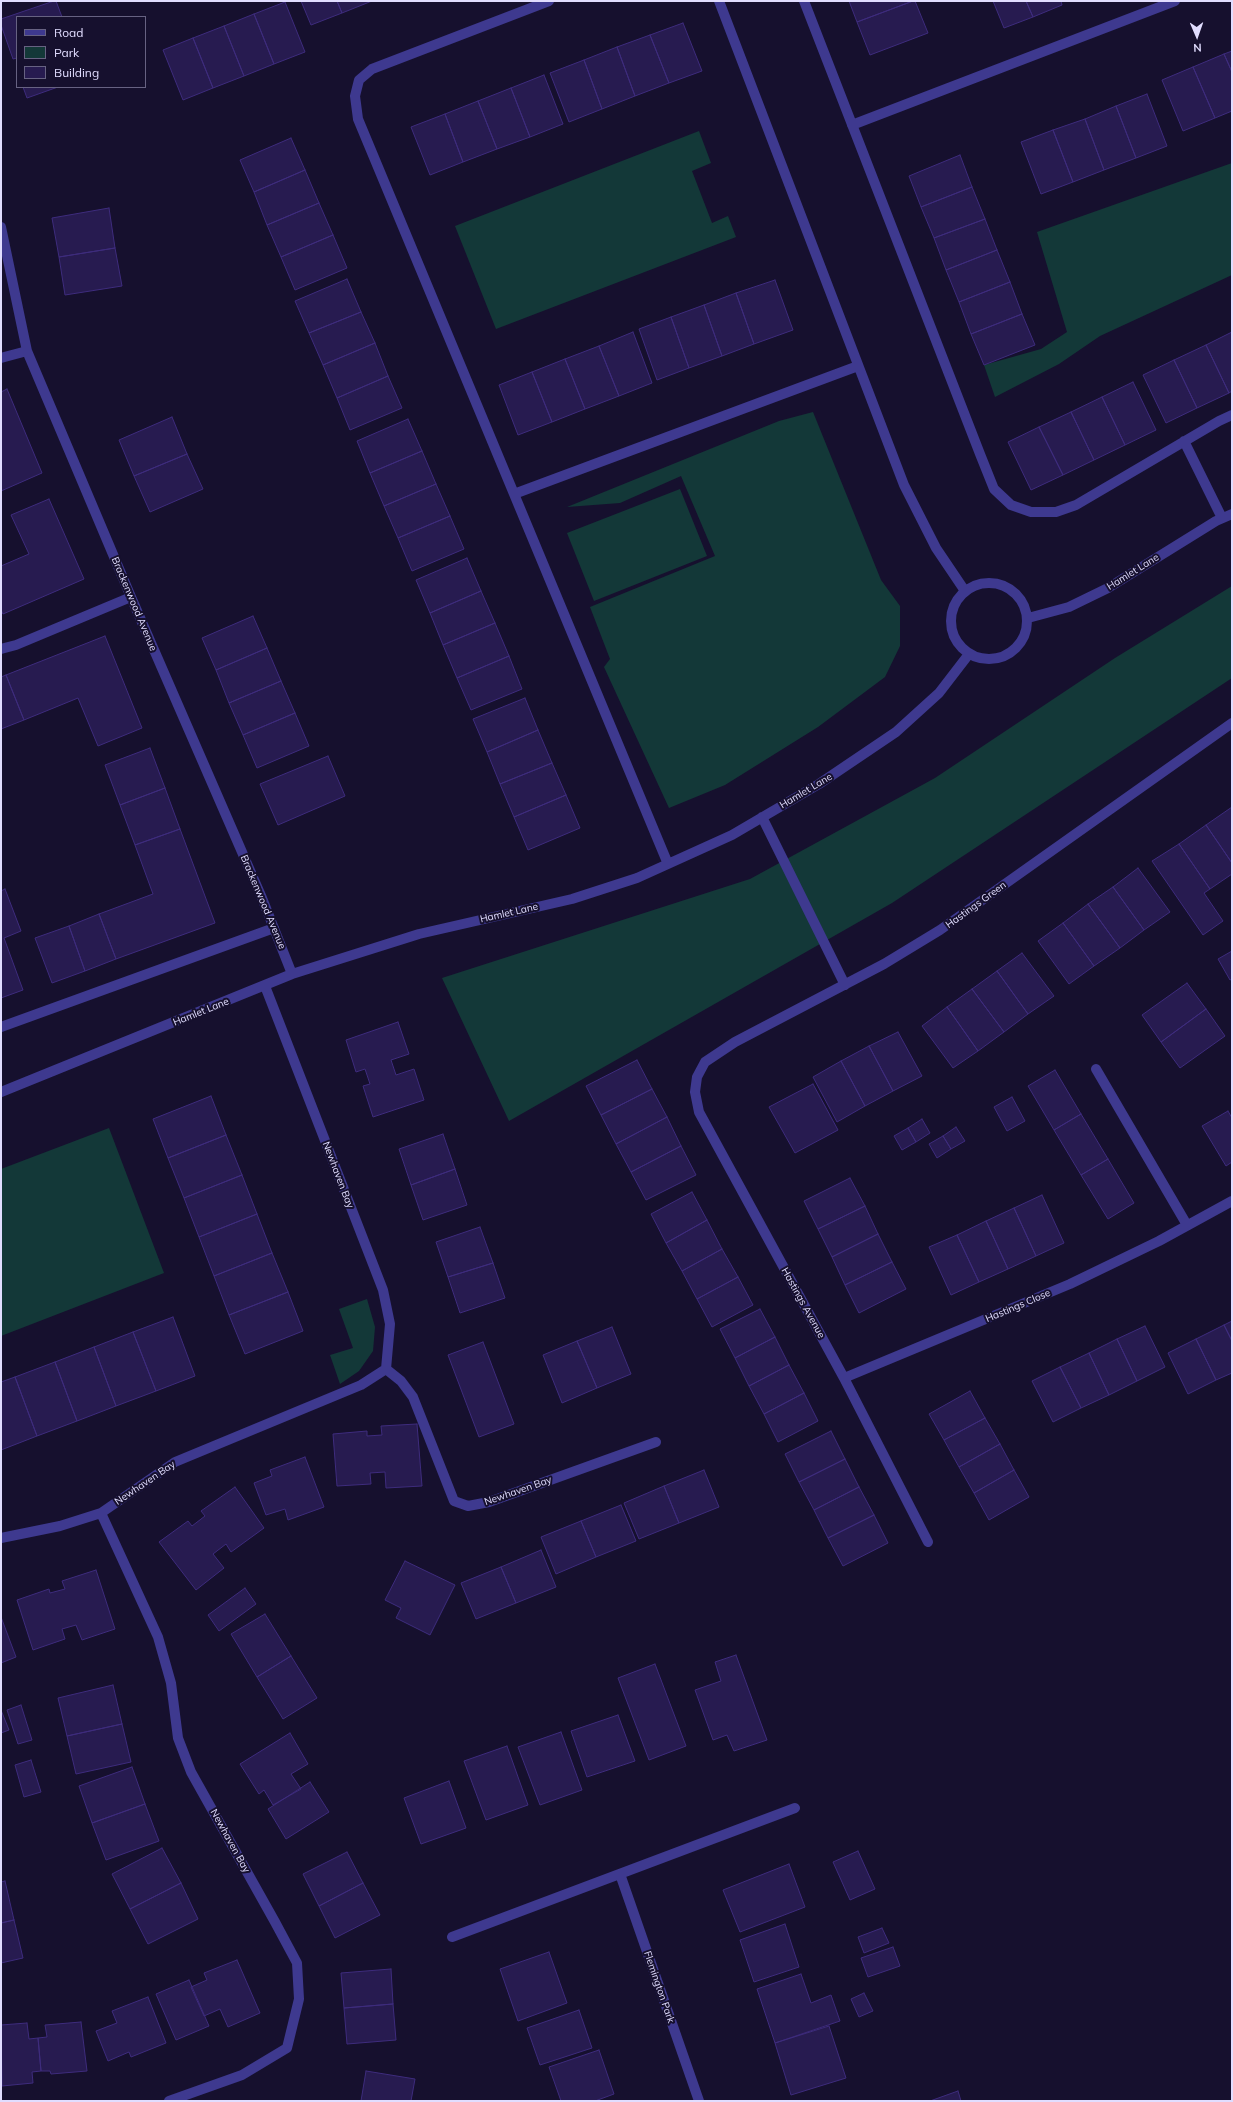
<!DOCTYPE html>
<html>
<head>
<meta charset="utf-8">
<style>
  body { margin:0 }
  #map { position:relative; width:1233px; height:2102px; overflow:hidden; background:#16102e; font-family:Mulish,sans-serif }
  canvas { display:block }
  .frame { position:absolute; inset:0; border:2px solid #e1ddff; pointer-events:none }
  .legend { position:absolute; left:16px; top:16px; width:130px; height:72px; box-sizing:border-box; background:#16102e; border:1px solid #676282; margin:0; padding:5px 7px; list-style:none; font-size:12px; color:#e1ddff }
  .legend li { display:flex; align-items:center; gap:8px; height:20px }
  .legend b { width:20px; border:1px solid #676282 }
  .north { position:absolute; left:1177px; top:16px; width:40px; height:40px; -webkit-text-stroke:3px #16102e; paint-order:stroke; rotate:178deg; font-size:11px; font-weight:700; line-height:16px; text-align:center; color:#e1ddff }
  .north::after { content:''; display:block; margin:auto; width:14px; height:18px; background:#e1ddff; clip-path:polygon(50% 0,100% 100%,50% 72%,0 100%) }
</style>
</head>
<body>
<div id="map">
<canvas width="1233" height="2102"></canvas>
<div class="frame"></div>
<ul class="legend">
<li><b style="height:5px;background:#3e398f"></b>Road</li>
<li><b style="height:11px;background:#133838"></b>Park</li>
<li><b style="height:11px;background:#271b50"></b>Building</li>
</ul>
<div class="north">N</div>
</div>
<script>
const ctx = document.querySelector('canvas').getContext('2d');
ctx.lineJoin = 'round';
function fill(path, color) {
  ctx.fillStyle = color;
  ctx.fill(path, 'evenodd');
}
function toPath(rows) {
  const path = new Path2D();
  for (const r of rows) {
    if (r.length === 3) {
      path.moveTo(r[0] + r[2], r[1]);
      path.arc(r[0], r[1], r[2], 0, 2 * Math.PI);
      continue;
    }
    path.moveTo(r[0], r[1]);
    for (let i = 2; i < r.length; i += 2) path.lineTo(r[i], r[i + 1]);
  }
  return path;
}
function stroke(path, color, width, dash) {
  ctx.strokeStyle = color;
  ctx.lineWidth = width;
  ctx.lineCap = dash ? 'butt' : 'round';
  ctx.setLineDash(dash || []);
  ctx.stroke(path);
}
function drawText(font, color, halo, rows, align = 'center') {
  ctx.font = font + ' Mulish,sans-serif';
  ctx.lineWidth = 4;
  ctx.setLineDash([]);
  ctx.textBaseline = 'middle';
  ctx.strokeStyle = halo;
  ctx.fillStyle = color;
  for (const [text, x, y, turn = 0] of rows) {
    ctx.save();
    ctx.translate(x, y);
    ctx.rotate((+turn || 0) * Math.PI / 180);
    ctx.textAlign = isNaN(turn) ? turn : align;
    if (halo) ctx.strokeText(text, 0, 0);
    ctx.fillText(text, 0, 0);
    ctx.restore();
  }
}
fill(toPath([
  [699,131,711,163,692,171,712,223,728,216,736,237,496,329,455,226],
  [1232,163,1232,275,1100,336,1059,364,995,397,984,365,1041,349,1067,332,1037,232],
  [813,412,881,580,900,606,900,646,885,677,818,727,725,785,669,808,604,667,610,659,590,607,715,556,681,476,620,503,567,507,779,421],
  [680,489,707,556,594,601,567,533],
  [1232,586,1232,678,892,903,509,1121,442,978,750,879,935,778,1115,658],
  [109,1128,164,1273,1,1336,1,1169],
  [367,1299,375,1327,373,1351,359,1371,340,1384,330,1355,353,1348,339,1309]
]), '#133838');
const building = toPath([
  [54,1,56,1,62,17,17,17,17,58,13,59,1,25,1,19,54,1],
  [301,1,337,1,342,13,311,25,301,1],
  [337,1,372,1,342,13,337,1],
  [849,1,913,1,857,22,849,1],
  [913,1,915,1,928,33,870,55,857,22,913,1],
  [993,1,1026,1,1033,17,1004,28,993,1],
  [1026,1,1061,1,1062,5,1033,17,1026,1],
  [285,2,305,52,274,64,254,14,285,2],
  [254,14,274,64,244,76,224,26,254,14],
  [683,23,702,71,669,83,650,35,683,23],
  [224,26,244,76,213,88,193,38,224,26],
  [650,35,669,83,635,96,617,47,650,35],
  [193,38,213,88,183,100,163,50,193,38],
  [617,47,635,96,602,109,584,60,617,47],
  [1232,51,1232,72,1224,54,1232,51],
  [1224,54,1232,72,1232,111,1215,118,1193,67,1224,54],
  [584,60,602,109,569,122,550,73,584,60],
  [1193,67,1215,118,1183,131,1162,80,1193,67],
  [544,75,563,124,530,137,511,88,544,75],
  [23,87,58,87,27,98,23,87],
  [511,88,530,137,497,149,478,101,511,88],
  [1147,94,1167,146,1136,158,1116,106,1147,94],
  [478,101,497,149,463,162,445,114,478,101],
  [1116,106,1136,158,1104,170,1085,119,1116,106],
  [445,114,463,162,430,175,411,127,445,114],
  [1085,119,1104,170,1073,182,1053,130,1085,119],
  [1053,130,1073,182,1041,194,1021,142,1053,130],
  [291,138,305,170,254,192,240,160,291,138],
  [960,155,972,187,921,207,909,176,960,155],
  [305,170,319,203,267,225,254,192,305,170],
  [972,187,985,219,934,238,921,207,972,187],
  [319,203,333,235,281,257,267,225,319,203],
  [109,208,115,248,59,257,52,218,109,208],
  [985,219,997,250,946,270,934,238,985,219],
  [333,235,347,268,295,290,281,257,333,235],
  [115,248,122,286,65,295,59,257,115,248],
  [997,250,1010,282,959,302,946,270,997,250],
  [347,279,361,312,309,333,295,301,347,279],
  [775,280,793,330,754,344,736,293,775,280],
  [1010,282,1022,314,971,334,959,302,1010,282],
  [736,293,754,344,722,356,704,305,736,293],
  [704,305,722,356,689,368,671,317,704,305],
  [361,312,375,343,323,365,309,333,361,312],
  [1022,314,1035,345,984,365,971,334,1022,314],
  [671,317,689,368,657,380,639,329,671,317],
  [633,332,652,383,619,396,599,346,633,332],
  [1232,332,1232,391,1229,393,1206,345,1232,332],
  [375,343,388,376,337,398,323,365,375,343],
  [1206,345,1229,393,1197,408,1174,360,1206,345],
  [599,346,619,396,585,409,565,359,599,346],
  [565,359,585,409,552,422,532,372,565,359],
  [1174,360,1197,408,1166,423,1143,375,1174,360],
  [532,372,552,422,518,435,499,385,532,372],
  [388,376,402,408,350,430,337,398,388,376],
  [1133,382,1156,430,1125,445,1102,397,1133,382],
  [7,389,42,473,1,491,1,392,7,389],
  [1102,397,1125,445,1094,460,1071,412,1102,397],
  [1071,412,1094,460,1063,475,1039,427,1071,412],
  [172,417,187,454,134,476,119,440,172,417],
  [408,419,422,451,370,473,357,441,408,419],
  [1039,427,1063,475,1031,490,1008,442,1039,427],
  [422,451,436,484,384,506,370,473,422,451],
  [187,454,203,489,150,512,134,476,187,454],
  [436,484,450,516,398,538,384,506,436,484],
  [49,499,84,579,3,614,1,610,1,566,29,554,11,515,49,499],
  [450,516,464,549,412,571,398,538,450,516],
  [467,558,481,591,430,613,416,580,467,558],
  [481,591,495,623,443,645,430,613,481,591],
  [253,616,267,648,216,670,202,638,253,616],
  [495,623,509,656,457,678,443,645,495,623],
  [105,636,142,728,98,746,78,698,24,720,6,675,105,636],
  [267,648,281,681,229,703,216,670,267,648],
  [509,656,522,689,471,710,457,678,509,656],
  [6,675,24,720,1,729,1,677,6,675],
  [281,681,295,713,243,735,229,703,281,681],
  [525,698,538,730,487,752,473,719,525,698],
  [295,713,309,746,257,768,243,735,295,713],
  [538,730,552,763,500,784,487,752,538,730],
  [150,748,165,788,120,805,105,765,150,748],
  [328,756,345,796,278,825,260,784,328,756],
  [552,763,566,795,514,817,500,784,552,763],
  [165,788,180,829,135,845,120,805,165,788],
  [566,795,580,828,528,850,514,817,566,795],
  [1232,807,1232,863,1206,825,1232,807],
  [1206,825,1232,863,1232,874,1210,889,1179,844,1206,825],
  [180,829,215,923,116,959,99,914,153,894,135,845,180,829],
  [1179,844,1210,889,1204,893,1223,921,1203,935,1152,861,1179,844],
  [1138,868,1170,912,1144,930,1113,887,1138,868],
  [1113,887,1144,930,1120,948,1088,904,1113,887],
  [5,889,21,931,4,938,23,990,1,998,1,891,5,889],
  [1088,904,1120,948,1094,966,1063,923,1088,904],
  [99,914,116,959,85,971,69,926,99,914],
  [1063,923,1094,966,1069,984,1038,941,1063,923],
  [69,926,85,971,52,983,35,938,69,926],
  [1232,951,1232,979,1230,980,1218,959,1232,951],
  [1022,953,1054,996,1028,1014,997,971,1022,953],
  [997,971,1028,1014,1004,1032,972,989,997,971],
  [1187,983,1206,1009,1161,1042,1142,1015,1187,983],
  [972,989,1004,1032,978,1051,947,1007,972,989],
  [947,1007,978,1051,953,1068,922,1026,947,1007],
  [1206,1009,1225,1036,1180,1068,1161,1042,1206,1009],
  [398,1022,409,1054,391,1060,396,1075,414,1069,424,1100,373,1117,363,1086,370,1084,365,1069,356,1072,346,1040,398,1022],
  [898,1032,922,1076,893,1091,869,1046,898,1032],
  [869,1046,893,1091,865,1106,841,1061,869,1046],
  [637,1060,652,1089,601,1115,586,1086,637,1060],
  [841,1061,865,1106,837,1122,813,1077,841,1061],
  [1055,1070,1081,1114,1054,1130,1028,1086,1055,1070],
  [813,1084,838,1130,795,1153,769,1107,813,1084],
  [652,1089,667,1117,616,1144,601,1115,652,1089],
  [211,1096,226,1135,168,1158,153,1119,211,1096],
  [1012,1097,1025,1121,1007,1131,994,1107,1012,1097],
  [1228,1111,1232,1118,1232,1162,1226,1166,1202,1126,1228,1111],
  [1081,1114,1108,1159,1081,1175,1054,1130,1081,1114],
  [667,1117,681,1146,631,1172,616,1144,667,1117],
  [922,1119,930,1133,916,1142,908,1128,922,1119],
  [956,1127,965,1141,951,1149,943,1136,956,1127],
  [908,1128,916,1142,902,1150,894,1136,908,1128],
  [443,1134,455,1169,411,1185,399,1149,443,1134],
  [226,1135,242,1175,184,1198,168,1158,226,1135],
  [943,1136,951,1149,937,1158,929,1144,943,1136],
  [681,1146,696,1175,646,1200,631,1172,681,1146],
  [1108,1159,1134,1203,1108,1219,1081,1175,1108,1159],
  [455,1169,467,1205,423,1220,411,1185,455,1169],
  [242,1175,257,1214,199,1237,184,1198,242,1175],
  [850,1178,865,1206,818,1229,804,1201,850,1178],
  [692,1192,707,1220,666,1243,651,1214,692,1192],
  [1042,1195,1064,1243,1036,1256,1014,1208,1042,1195],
  [865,1206,878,1234,832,1257,818,1229,865,1206],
  [1014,1208,1036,1256,1008,1269,986,1221,1014,1208],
  [257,1214,272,1253,214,1276,199,1237,257,1214],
  [707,1220,722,1249,682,1271,666,1243,707,1220],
  [986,1221,1008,1269,979,1282,957,1235,986,1221],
  [480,1227,493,1263,448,1277,436,1242,480,1227],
  [878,1234,892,1262,845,1285,832,1257,878,1234],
  [957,1235,979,1282,951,1295,929,1247,957,1235],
  [722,1249,738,1277,697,1299,682,1271,722,1249],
  [272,1253,288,1292,229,1315,214,1276,272,1253],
  [892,1262,906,1289,859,1313,845,1285,892,1262],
  [493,1263,505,1298,460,1313,448,1277,493,1263],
  [738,1277,753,1305,712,1327,697,1299,738,1277],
  [288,1292,303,1331,245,1354,229,1315,288,1292],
  [760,1309,775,1337,735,1358,720,1329,760,1309],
  [173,1317,195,1376,156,1391,133,1332,173,1317],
  [1232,1321,1232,1341,1224,1325,1232,1321],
  [1224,1325,1232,1341,1232,1373,1216,1380,1196,1339,1224,1325],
  [1145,1326,1165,1367,1137,1381,1117,1339,1145,1326],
  [612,1327,631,1374,597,1388,577,1341,612,1327],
  [133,1332,156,1391,116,1406,94,1347,133,1332],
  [775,1337,789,1365,749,1386,735,1358,775,1337],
  [1117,1339,1137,1381,1109,1395,1089,1353,1117,1339],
  [1196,1339,1216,1380,1188,1394,1168,1353,1196,1339],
  [577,1341,597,1388,562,1403,543,1355,577,1341],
  [483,1342,514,1424,479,1437,448,1355,483,1342],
  [94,1347,116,1406,77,1421,55,1362,94,1347],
  [1089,1353,1109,1395,1081,1408,1060,1367,1089,1353],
  [55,1362,77,1421,37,1436,15,1377,55,1362],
  [789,1365,804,1393,764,1414,749,1386,789,1365],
  [1060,1367,1081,1408,1053,1422,1032,1381,1060,1367],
  [15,1377,37,1436,1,1450,1,1382,15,1377],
  [970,1391,985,1418,944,1440,929,1414,970,1391],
  [804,1393,818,1421,778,1442,764,1414,804,1393],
  [985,1418,1000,1444,959,1467,944,1440,985,1418],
  [417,1424,422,1486,386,1488,385,1472,370,1473,371,1484,337,1486,333,1434,367,1431,367,1436,382,1435,381,1426,417,1424],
  [831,1431,845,1459,799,1482,785,1454,831,1431],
  [1000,1444,1014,1470,974,1493,959,1467,1000,1444],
  [305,1457,324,1507,288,1520,285,1509,266,1515,254,1483,272,1476,270,1470,305,1457],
  [845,1459,859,1487,814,1510,799,1482,845,1459],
  [704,1470,719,1507,679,1523,664,1486,704,1470],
  [1014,1470,1029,1497,989,1520,974,1493,1014,1470],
  [664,1486,679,1523,639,1539,624,1503,664,1486],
  [235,1487,264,1528,231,1552,226,1544,213,1554,224,1568,196,1590,159,1542,188,1521,192,1526,205,1516,201,1511,235,1487],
  [859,1487,874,1515,828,1538,814,1510,859,1487],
  [621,1505,636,1541,596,1557,581,1521,621,1505],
  [874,1515,888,1543,843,1566,828,1538,874,1515],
  [581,1521,596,1557,556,1574,541,1537,581,1521],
  [541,1550,556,1587,516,1603,501,1567,541,1550],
  [405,1561,455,1585,430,1635,396,1618,401,1608,385,1600,405,1561],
  [501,1567,516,1603,476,1619,461,1583,501,1567],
  [96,1570,115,1629,82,1640,76,1625,62,1629,65,1639,33,1650,17,1600,49,1589,50,1593,65,1589,62,1581,96,1570],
  [245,1588,256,1604,219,1631,208,1615,245,1588],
  [265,1614,291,1656,257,1677,231,1634,265,1614],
  [1,1617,16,1657,1,1663,1,1617],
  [736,1655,767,1740,734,1751,727,1735,713,1740,695,1690,721,1681,715,1662,736,1655],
  [291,1656,317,1698,283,1719,257,1677,291,1656],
  [655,1664,686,1746,649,1760,618,1678,655,1664],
  [113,1685,122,1724,67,1736,58,1698,113,1685],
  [21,1705,32,1740,18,1744,7,1710,21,1705],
  [1,1710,9,1730,1,1733,1,1710],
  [618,1715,635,1761,587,1777,571,1731,618,1715],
  [122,1724,131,1762,76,1774,67,1736,122,1724],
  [561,1732,582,1790,540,1805,518,1747,561,1732],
  [290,1733,308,1764,291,1774,301,1789,273,1805,264,1790,259,1794,240,1764,290,1733],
  [507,1746,528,1805,486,1820,464,1761,507,1746],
  [31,1760,41,1792,24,1797,15,1765,31,1760],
  [132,1767,145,1804,92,1823,79,1786,132,1767],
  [449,1781,466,1828,421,1844,404,1798,449,1781],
  [310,1782,329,1812,286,1839,268,1809,310,1782],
  [145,1804,159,1841,106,1860,92,1823,145,1804],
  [162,1848,181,1883,130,1909,112,1874,162,1848],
  [858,1851,875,1889,850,1900,833,1862,858,1851],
  [347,1852,363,1883,319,1906,303,1874,347,1852],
  [789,1864,805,1907,740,1932,723,1890,789,1864],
  [5,1881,14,1920,1,1923,1,1882,5,1881],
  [181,1883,198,1919,148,1944,130,1909,181,1883],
  [363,1883,380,1915,335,1938,319,1906,363,1883],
  [14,1920,23,1958,1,1963,1,1923,14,1920],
  [785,1924,799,1967,754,1982,740,1940,785,1924],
  [882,1928,889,1943,864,1953,858,1937,882,1928],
  [893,1947,900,1966,868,1977,861,1958,893,1947],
  [549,1952,567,2003,518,2021,500,1969,549,1952],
  [237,1960,260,2013,228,2027,220,2009,204,2016,191,1987,207,1980,204,1973,237,1960],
  [391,1969,393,2004,344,2008,341,1973,391,1969],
  [801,1974,811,2003,831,1995,840,2021,775,2043,757,1989,801,1974],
  [189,1980,209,2026,176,2040,156,1994,189,1980],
  [864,1993,873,2011,859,2017,851,1999,864,1993],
  [148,1997,166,2043,131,2057,129,2052,108,2061,96,2031,117,2023,112,2011,148,1997],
  [393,2004,396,2040,347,2044,344,2008,393,2004],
  [579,2010,592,2048,540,2065,527,2028,579,2010],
  [81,2022,87,2071,51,2074,50,2071,41,2071,38,2038,47,2037,45,2025,81,2022],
  [27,2023,29,2039,38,2038,41,2071,32,2072,33,2083,2,2086,1,2025,27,2023],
  [829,2026,846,2078,791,2095,775,2043,829,2026],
  [599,2050,614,2094,595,2101,561,2101,549,2067,599,2050],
  [366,2071,415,2079,411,2101,361,2101,366,2071],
  [958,2091,961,2101,930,2101,958,2091]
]);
fill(building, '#271b50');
stroke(building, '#3e2c7d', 1);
stroke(toPath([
  [549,1,372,69,359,80,355,96,358,119,668,864],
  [719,1,904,485,936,548,965,591],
  [804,1,980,454,994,489,1011,505,1031,512,1056,512,1076,505,1219,421,1232,415],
  [852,125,1175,1],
  [1,227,27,351,131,597,262,898,292,974],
  [1,358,27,351],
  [1184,441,1222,518],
  [514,494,858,366],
  [989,621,38],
  [1028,618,1069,607,1108,588,1216,521,1232,514],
  [1,649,16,645,131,597],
  [762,817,845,985],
  [1,1027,274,928],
  [1096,1069,1187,1225],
  [1,1092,292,974,419,934,572,899,637,878,732,835,819,784,896,732,939,693,969,654],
  [386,1369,401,1381,413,1397,454,1501,468,1506,489,1502,656,1442],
  [844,1378,1070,1284,1159,1241,1232,1201],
  [101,1513,158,1637,171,1683,178,1738,191,1772,275,1922,297,1963,299,1999,287,2048,242,2075,169,2101],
  [1,1538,60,1526,101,1513,175,1462,361,1385,386,1369,390,1324,383,1290,265,986],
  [928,1542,844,1378,699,1112,695,1092,697,1077,705,1062,735,1042,884,964,940,930,1232,723],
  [620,1874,699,2101],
  [452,1937,795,1808]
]), '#3e398f', 10);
drawText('10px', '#e1ddff', '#16102e', [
  ["Hamlet Lane",1133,572,-32],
  ["Brackenwood Avenue",134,604,67],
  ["Hamlet Lane",806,791,-31],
  ["Brackenwood Avenue",263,902,67],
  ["Hastings Green",976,905,-36],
  ["Hamlet Lane",509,913,-13],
  ["Hamlet Lane",201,1012,-22],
  ["Newhaven Bay",338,1175,69],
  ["Hastings Avenue",803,1303,61],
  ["Hastings Close",1018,1306,-23],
  ["Newhaven Bay",145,1483,-34],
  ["Newhaven Bay",518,1491,-19],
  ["Newhaven Bay",230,1841,61],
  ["Flemington Park",659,1987,71]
]);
</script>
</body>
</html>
